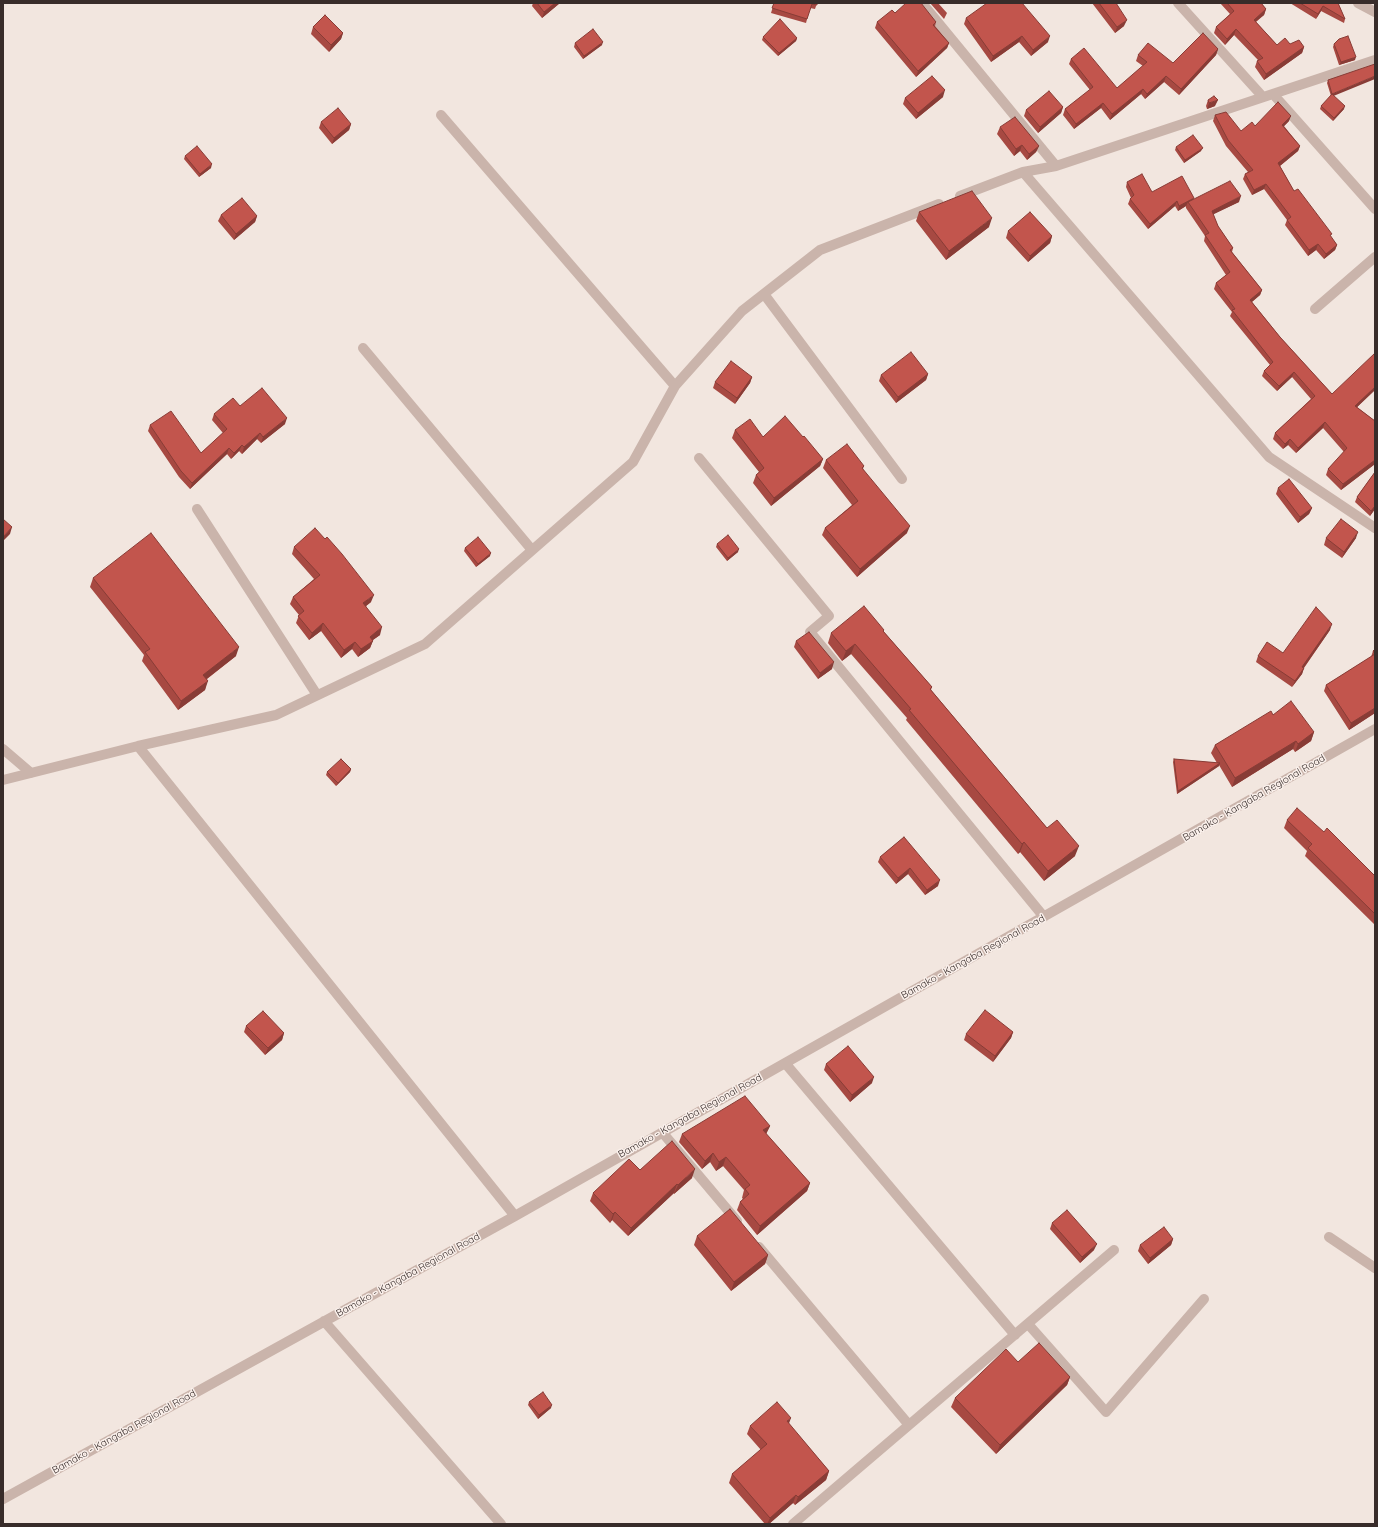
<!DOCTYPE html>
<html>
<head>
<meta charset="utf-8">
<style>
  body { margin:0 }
  #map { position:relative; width:1378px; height:1527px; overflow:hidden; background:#f2e6df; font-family:Quicksand,sans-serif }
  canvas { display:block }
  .frame { position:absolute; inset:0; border:4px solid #382c2a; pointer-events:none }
</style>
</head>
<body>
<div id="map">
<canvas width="1378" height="1527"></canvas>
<div class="frame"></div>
</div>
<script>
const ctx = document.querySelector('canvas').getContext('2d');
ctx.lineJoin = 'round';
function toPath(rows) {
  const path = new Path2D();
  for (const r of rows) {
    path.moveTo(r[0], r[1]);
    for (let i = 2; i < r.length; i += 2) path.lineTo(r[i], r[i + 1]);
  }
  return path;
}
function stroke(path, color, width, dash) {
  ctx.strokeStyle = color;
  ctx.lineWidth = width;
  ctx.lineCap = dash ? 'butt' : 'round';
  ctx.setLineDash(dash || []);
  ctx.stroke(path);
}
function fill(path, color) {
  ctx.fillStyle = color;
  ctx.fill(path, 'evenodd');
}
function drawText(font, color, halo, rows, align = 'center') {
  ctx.font = font + ' Quicksand,sans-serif';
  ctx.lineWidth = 3;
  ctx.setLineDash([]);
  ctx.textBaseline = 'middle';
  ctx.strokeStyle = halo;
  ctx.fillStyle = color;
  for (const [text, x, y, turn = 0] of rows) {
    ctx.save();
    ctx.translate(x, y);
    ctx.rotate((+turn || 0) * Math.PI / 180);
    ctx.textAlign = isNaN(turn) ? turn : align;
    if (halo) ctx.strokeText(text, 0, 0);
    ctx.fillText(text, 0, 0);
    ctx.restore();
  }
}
stroke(toPath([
  [922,3,1056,166],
  [1178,3,1263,97],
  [1358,3,1375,12],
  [1273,94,1375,209],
  [441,115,675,386],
  [1023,172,1269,457,1375,528],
  [960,196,1023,172,1056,166,1375,60],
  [764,294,902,479],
  [1315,309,1375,257],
  [363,348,532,550],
  [699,458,829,616,810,632,1044,917],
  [197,509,317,695],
  [138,746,515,1216],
  [3,749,31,773],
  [3,780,138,746,276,715,425,644,633,462,675,386,742,311,820,250,939,204],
  [785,1063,1015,1335],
  [662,1132,737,1221],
  [1329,1237,1375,1268],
  [759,1247,909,1425],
  [324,1321,501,1524],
  [1028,1324,1106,1412,1204,1299],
  [3,1499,515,1216,1375,729],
  [793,1524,1114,1250]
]), '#cab4ab', 10);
fill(toPath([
  [533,3,560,3,542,18,532,6],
  [774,3,817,3,815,9,810,8,806,23,771,13],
  [930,3,938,3,947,13,944,19],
  [1092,3,1116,3,1124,26,1115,33],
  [1220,3,1263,3,1262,4,1266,9,1264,15,1256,22,1277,45,1290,44,1304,47,1302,53,1264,80,1255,67,1257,61,1258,60,1234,35,1225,45,1214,33,1216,27,1230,14],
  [1290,3,1338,3,1345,19,1344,23,1321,11,1316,19],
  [895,13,936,22,935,26,949,43,947,48,916,77,875,28,877,22],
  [966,18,1048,42,1031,56,1019,42,991,62,964,24],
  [313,27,343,33,341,39,329,52,311,34],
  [763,37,797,38,796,41,778,56,762,40],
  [575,43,602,45,583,59,574,47],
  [1334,44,1355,60,1339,65,1333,47],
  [1218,49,1216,55,1179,95,1164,82,1145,99,1141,94,1110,120,1101,108,1074,129,1063,115,1065,109,1090,90,1069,64,1071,59,1117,88,1143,66,1136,61,1138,55,1173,63],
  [1328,80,1334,96,1344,109,1333,121,1320,109,1321,106,1331,96,1327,83],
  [943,97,916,119,903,104,905,98],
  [1208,100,1215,106,1207,109,1206,106],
  [1063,107,1061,113,1038,133,1024,116,1026,110],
  [1215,115,1241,131,1255,126,1289,121,1284,126,1300,146,1298,151,1280,166,1294,191,1337,245,1335,250,1324,259,1316,250,1308,256,1285,225,1287,220,1264,189,1252,195,1243,179,1245,174,1248,172,1226,146,1213,121],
  [321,122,351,124,349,130,332,144,319,128],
  [1000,127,1039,146,1036,152,1027,160,1020,151,1014,156,997,134],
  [1176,147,1201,151,1184,163,1175,150],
  [185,156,211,168,199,177,184,159],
  [1127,182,1152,192,1193,200,1239,202,1213,214,1218,226,1233,248,1232,252,1262,290,1260,295,1252,302,1280,337,1332,394,1375,390,1357,407,1375,421,1375,464,1341,490,1326,475,1328,469,1344,452,1323,428,1296,453,1288,445,1283,449,1273,439,1275,433,1311,399,1292,377,1277,391,1262,376,1264,371,1270,365,1230,316,1232,312,1214,289,1216,283,1226,275,1204,241,1205,236,1186,208,1186,206,1178,211,1175,206,1148,229,1128,204,1130,199,1131,198,1126,187],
  [919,212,989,227,946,260,916,221],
  [221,215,257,216,255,222,234,240,218,221],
  [1008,231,1052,236,1050,243,1028,262,1006,238],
  [928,374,926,380,896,403,879,381,881,375],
  [752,377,750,383,735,404,713,388,715,382],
  [240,406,285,424,261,443,257,439,242,454,239,451,231,459,227,454,190,489,179,477,148,431,150,425,201,453,223,433,212,420,214,414],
  [735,430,763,437,803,437,823,459,820,466,771,506,753,483,756,475,759,472,732,438],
  [826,460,864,466,863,469,907,533,857,577,822,535,825,528,852,505,823,468],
  [1375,472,1375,509,1370,516,1355,502,1357,497],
  [1278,488,1312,508,1309,514,1298,523,1276,494],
  [1326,538,1356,538,1342,558,1324,545],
  [717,544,738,552,727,561,716,547],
  [294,547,371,602,366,606,380,635,373,640,370,648,358,657,352,649,341,658,321,631,309,640,296,623,299,615,290,604,293,597,314,579,292,554],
  [465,548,490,556,476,567,464,551],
  [93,578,236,656,207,679,205,690,178,710,142,661,144,655,90,587],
  [884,630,884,632,932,687,931,690,1047,828,1075,856,1044,881,1020,852,1018,854,906,720,907,718,851,654,842,661,828,643,831,633],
  [1330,630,1304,668,1302,674,1292,687,1256,662,1258,656,1283,653],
  [796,641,832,669,818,679,794,647],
  [1375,649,1375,713,1349,730,1324,691,1326,685,1371,657,1373,651],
  [1273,715,1314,732,1311,741,1295,752,1293,749,1232,787,1219,765,1219,766,1177,794,1173,762,1174,759,1217,763,1211,753,1215,745],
  [351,769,350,772,336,786,326,775,327,772],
  [1287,820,1375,876,1375,925,1305,856,1307,851,1284,828],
  [904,837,938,886,925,895,908,874,896,884,878,862,880,857],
  [246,1026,284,1033,282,1040,265,1055,244,1032],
  [1013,1032,1011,1038,993,1062,964,1040,966,1034],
  [826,1064,872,1083,850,1102,824,1070],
  [770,1126,766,1134,810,1183,807,1191,757,1235,737,1210,740,1202,743,1199,742,1198,744,1190,723,1166,716,1171,710,1162,702,1169,679,1142,682,1134],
  [640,1170,692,1178,674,1194,674,1193,628,1236,612,1220,610,1223,590,1201,593,1193],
  [1052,1223,1094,1250,1080,1263,1050,1229],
  [697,1236,768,1255,765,1264,731,1291,694,1245],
  [1173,1239,1171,1245,1148,1264,1138,1251,1140,1245],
  [1018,1362,1070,1377,1067,1385,996,1454,951,1407,955,1398],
  [529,1402,551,1408,538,1419,528,1405],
  [789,1424,829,1471,826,1480,795,1505,793,1503,769,1524,765,1524,729,1483,732,1474,761,1450,747,1434,750,1426]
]), '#a74942');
fill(toPath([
  [555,3,560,3,542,18,544,12],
  [1323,6,1321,11,1316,19,1318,14],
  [1266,9,1264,15,1251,25,1254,20],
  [1127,20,1124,26,1115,33,1117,27],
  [1236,29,1234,35,1225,45,1227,39],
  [343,33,341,39,329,52,331,45],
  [1022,36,1019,42,991,62,993,56],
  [1050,36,1048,42,1031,56,1033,50],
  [797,38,796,41,778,56,779,53],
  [603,42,602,45,583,59,584,56],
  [949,43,947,48,916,77,918,71],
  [1304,47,1302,53,1264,80,1266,74],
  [1218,49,1216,55,1179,95,1181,89],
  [1356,57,1355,60,1339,65,1341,62],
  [1166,76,1164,82,1145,99,1147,94],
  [1375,76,1375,79,1331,97,1332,94],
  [1143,89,1141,94,1110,120,1112,114],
  [945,90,943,97,916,119,918,113],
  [1218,100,1215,106,1207,109,1209,103],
  [1103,103,1101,108,1074,129,1076,124],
  [1345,106,1344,109,1333,121,1334,118],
  [1063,107,1061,113,1038,133,1040,127],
  [1291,116,1289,121,1280,130,1282,125],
  [351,124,349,130,332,144,334,138],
  [1022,145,1020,151,1014,156,1016,149],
  [1039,146,1036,152,1027,160,1029,154],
  [1300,146,1298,151,1276,169,1278,163],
  [1203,148,1201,151,1184,163,1185,160],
  [212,164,211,168,199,177,200,174],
  [1266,184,1264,189,1252,195,1254,190],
  [1241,196,1239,202,1210,216,1212,211],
  [1194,198,1192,203,1188,202,1186,206,1178,211,1179,206],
  [1177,201,1175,206,1148,229,1150,224],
  [257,216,255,222,234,240,236,234],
  [992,218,989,227,946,260,949,251],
  [1052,236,1050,243,1028,262,1030,256],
  [1318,244,1316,250,1308,256,1309,250],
  [1337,245,1335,250,1324,259,1326,254],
  [1262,290,1260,295,1248,305,1250,300],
  [1294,372,1292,377,1277,391,1279,386],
  [928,374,926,380,896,403,898,397],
  [752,377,750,383,735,404,737,398],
  [1375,387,1375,390,1353,411,1355,406],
  [287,418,285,424,261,443,263,437],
  [1325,422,1323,428,1296,453,1298,448],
  [260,433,257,439,242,454,244,447],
  [1290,439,1288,445,1283,449,1285,444],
  [242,445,239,451,231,459,234,453],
  [229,448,227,454,190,489,192,483],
  [823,459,820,466,771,506,774,498],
  [1375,460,1375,464,1341,490,1343,484],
  [1375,506,1375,509,1370,516,1371,511],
  [1312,508,1309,514,1298,523,1300,517],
  [910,526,907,533,857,577,860,569],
  [12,527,10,534,3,541,3,537],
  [1358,532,1356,538,1342,558,1344,552],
  [739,549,738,552,727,561,728,558],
  [491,553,490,556,476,567,478,564],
  [374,595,371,602,361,610,363,603],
  [323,623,321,631,309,640,312,633],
  [1332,624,1330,630,1300,673,1302,667],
  [382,627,380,635,367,644,370,637],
  [373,641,370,648,358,657,361,649],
  [355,642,352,649,341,658,344,650],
  [855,644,851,654,842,661,846,651],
  [239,647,236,656,200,684,203,675],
  [834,662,832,669,818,679,820,673],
  [1304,668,1302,674,1292,687,1295,681],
  [208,681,205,690,178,710,181,701],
  [1375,708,1375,713,1349,730,1351,723],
  [1314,732,1311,741,1295,752,1298,744],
  [1296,741,1293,749,1232,787,1235,778],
  [1220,763,1219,766,1177,794,1178,791],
  [351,769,350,772,336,786,338,783],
  [1024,842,1020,852,1018,854,1022,844],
  [1079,846,1075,856,1044,881,1048,871],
  [910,868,908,874,896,884,898,878],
  [940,880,938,886,925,895,927,890],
  [1013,1032,1011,1038,993,1062,995,1056],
  [284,1033,282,1040,265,1055,268,1048],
  [874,1077,872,1083,850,1102,852,1095],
  [770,1126,766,1134,763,1130],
  [713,1153,710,1162,702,1169,705,1161],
  [726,1157,723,1166,716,1171,719,1162],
  [695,1169,692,1178,674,1194,678,1185],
  [810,1183,807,1191,757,1235,760,1226],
  [677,1184,674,1193,628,1236,631,1228],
  [615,1212,612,1220,610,1223,613,1214],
  [1173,1239,1171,1245,1148,1264,1150,1258],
  [1097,1244,1094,1250,1080,1263,1082,1257],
  [768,1255,765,1264,731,1291,734,1282],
  [1070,1377,1067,1385,996,1454,1000,1445],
  [552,1405,551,1408,538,1419,539,1415],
  [791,1418,788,1426,787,1421],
  [829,1471,826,1480,795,1505,798,1497],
  [796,1495,793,1503,769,1524,767,1524,770,1518]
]), '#883c36');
const building = toPath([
  [537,3,555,3,544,12,537,3],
  [774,3,817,3,817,5,812,4,807,19,772,8,774,3],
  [906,3,921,3,936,22,933,25,949,43,918,71,877,22,892,10,895,13,906,3],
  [987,3,1022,3,1050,36,1033,50,1022,36,993,56,966,18,987,3],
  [1099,3,1116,3,1127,20,1117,27,1099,3],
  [1227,3,1261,3,1266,9,1254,20,1277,45,1285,38,1290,44,1299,40,1304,47,1266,74,1257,61,1263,58,1236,29,1227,39,1216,27,1234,11,1227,3],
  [1300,3,1338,3,1345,19,1323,6,1318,14,1300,3],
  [325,15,343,33,331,45,313,27,325,15],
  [780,19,797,38,779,53,763,37,780,19],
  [593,29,603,42,584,56,575,43,593,29],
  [1203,33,1218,49,1181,89,1166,76,1147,94,1143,89,1112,114,1103,103,1076,124,1065,109,1093,87,1071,59,1084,48,1117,88,1147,62,1138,55,1148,43,1173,63,1203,33],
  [1348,36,1356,57,1341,62,1334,44,1339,39,1348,36],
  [1375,64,1375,76,1332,94,1328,80,1375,64],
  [932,76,945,90,918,113,905,98,932,76],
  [1049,91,1063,107,1040,127,1026,110,1049,91],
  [1332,94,1345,106,1334,118,1321,106,1332,94],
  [1214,96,1218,100,1209,103,1208,100,1214,96],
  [1278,102,1291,116,1282,125,1300,146,1278,163,1294,191,1298,189,1332,234,1330,235,1337,245,1326,254,1318,244,1309,250,1287,220,1291,217,1266,184,1254,190,1245,174,1253,170,1228,140,1215,115,1226,112,1241,131,1252,122,1255,126,1278,102],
  [338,108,351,124,334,138,321,122,338,108],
  [1015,117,1039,146,1029,154,1022,145,1016,149,1000,127,1015,117],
  [1193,135,1203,148,1185,160,1176,147,1193,135],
  [197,146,212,164,200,174,185,156,197,146],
  [1142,174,1152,192,1182,176,1194,198,1179,206,1177,201,1150,224,1130,199,1134,195,1127,182,1142,174],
  [1230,181,1241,196,1212,211,1218,226,1233,248,1230,250,1262,290,1250,300,1280,337,1332,394,1375,353,1375,387,1355,406,1375,421,1375,460,1343,484,1328,469,1347,448,1325,422,1298,448,1290,439,1285,444,1275,433,1315,396,1294,372,1279,386,1264,371,1273,362,1232,310,1235,309,1216,283,1230,272,1205,235,1209,233,1188,202,1230,181],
  [972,191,992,218,949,251,919,212,972,191],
  [242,198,257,216,236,234,221,215,242,198],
  [1030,212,1052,236,1030,256,1008,231,1030,212],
  [911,352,928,374,898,397,881,375,911,352],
  [731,361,752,377,737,398,715,382,731,361],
  [262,388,287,418,263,437,260,433,244,447,242,445,234,453,229,448,192,483,181,471,150,425,171,411,201,453,227,429,214,414,233,398,240,406,262,388],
  [785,416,803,437,804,436,823,459,774,498,756,475,764,468,735,430,750,419,763,437,785,416],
  [847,444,864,466,862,468,910,526,860,569,825,528,858,501,826,460,847,444],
  [1375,472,1375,506,1371,511,1357,497,1375,472],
  [1289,479,1312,508,1300,517,1278,488,1289,479],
  [3,519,12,527,3,537,3,519],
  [1341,519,1358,532,1344,552,1326,538,1341,519],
  [315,528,325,539,327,537,342,554,374,595,363,603,382,627,370,637,373,641,361,649,355,642,344,650,323,623,312,633,298,616,304,611,293,597,320,575,294,547,315,528],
  [151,533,239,647,203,675,208,681,181,701,145,652,150,649,93,578,151,533],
  [728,535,739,549,728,558,717,544,728,535],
  [478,537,491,553,478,564,465,548,478,537],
  [864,606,884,630,883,631,932,687,930,689,1047,828,1057,820,1079,846,1048,871,1024,842,1022,844,909,710,911,709,855,644,846,651,831,633,864,606],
  [1316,607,1332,624,1302,667,1304,668,1295,681,1258,656,1267,642,1283,653,1316,607],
  [809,632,834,662,820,673,796,641,809,632],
  [1375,649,1375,708,1351,723,1326,685,1375,654,1373,651,1375,649],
  [1291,701,1314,732,1298,744,1296,741,1235,778,1215,745,1271,711,1273,715,1291,701],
  [341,759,351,769,338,783,327,772,341,759],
  [1174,759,1220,763,1178,791,1174,759],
  [1297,808,1324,832,1327,828,1375,876,1375,914,1308,848,1312,844,1287,820,1297,808],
  [904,837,940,880,927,890,910,868,898,878,880,857,904,837],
  [985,1010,1013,1032,995,1056,966,1034,985,1010],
  [263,1011,284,1033,268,1048,246,1026,263,1011],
  [848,1046,874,1077,852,1095,826,1064,848,1046],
  [745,1096,770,1126,763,1130,810,1183,760,1226,740,1202,749,1194,745,1189,750,1185,726,1157,719,1162,713,1153,705,1161,682,1134,745,1096],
  [672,1141,695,1169,678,1185,677,1184,631,1228,615,1212,613,1214,593,1193,629,1159,640,1170,672,1141],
  [730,1209,768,1255,734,1282,697,1236,730,1209],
  [1067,1210,1097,1244,1082,1257,1052,1223,1067,1210],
  [1164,1227,1173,1239,1150,1258,1140,1245,1164,1227],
  [1039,1343,1070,1377,1000,1445,955,1398,1006,1349,1018,1362,1039,1343],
  [543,1392,552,1405,539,1415,529,1402,543,1392],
  [777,1402,791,1418,787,1421,829,1471,798,1497,796,1495,770,1518,732,1474,767,1444,750,1426,777,1402]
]);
fill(building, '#c2554d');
stroke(building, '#883c36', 1);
drawText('10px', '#382c2a', '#faf0eb', [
  ["Bamako - Kangaba Regional Road",1254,798,-30],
  ["Bamako - Kangaba Regional Road",973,957,-29],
  ["Bamako - Kangaba Regional Road",690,1116,-29],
  ["Bamako - Kangaba Regional Road",408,1275,-29],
  ["Bamako - Kangaba Regional Road",124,1432,-29]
]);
</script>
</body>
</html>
